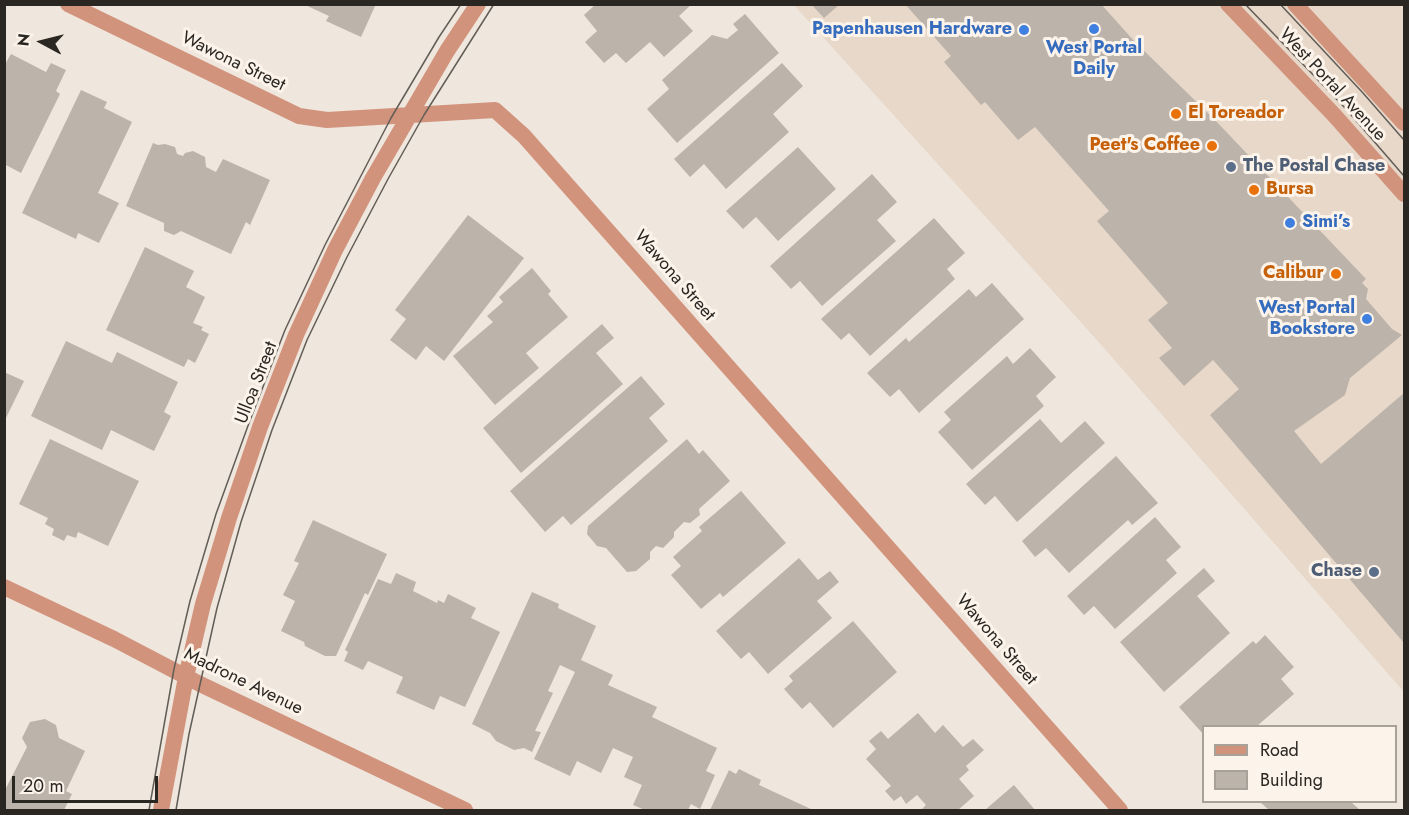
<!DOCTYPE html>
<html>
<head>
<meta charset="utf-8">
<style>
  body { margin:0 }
  #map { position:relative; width:1409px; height:815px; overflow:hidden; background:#efe6dd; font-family:Jost,sans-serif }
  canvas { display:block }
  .frame { position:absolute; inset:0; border:6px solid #2a2723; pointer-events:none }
  .legend { position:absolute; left:1202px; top:725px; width:195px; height:78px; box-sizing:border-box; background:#fcf3ea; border:2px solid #a8a19a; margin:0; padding:8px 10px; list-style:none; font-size:18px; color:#2a2723 }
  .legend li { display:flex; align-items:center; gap:12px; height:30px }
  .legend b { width:30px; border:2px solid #a8a19a }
  .north { position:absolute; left:12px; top:12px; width:60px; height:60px; -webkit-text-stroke:4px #fcf3ea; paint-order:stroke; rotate:277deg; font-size:16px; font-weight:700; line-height:24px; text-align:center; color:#2a2723 }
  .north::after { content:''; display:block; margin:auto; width:21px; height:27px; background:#2a2723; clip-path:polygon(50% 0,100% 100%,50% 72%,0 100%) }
  .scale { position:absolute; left:12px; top:776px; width:146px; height:27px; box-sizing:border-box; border:3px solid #2a2723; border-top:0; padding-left:8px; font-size:18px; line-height:21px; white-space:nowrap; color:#2a2723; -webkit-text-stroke:4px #fcf3ea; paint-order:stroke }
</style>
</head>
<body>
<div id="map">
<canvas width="1409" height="815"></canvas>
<div class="frame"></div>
<ul class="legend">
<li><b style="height:8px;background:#d2937c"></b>Road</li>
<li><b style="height:16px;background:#bcb3aa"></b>Building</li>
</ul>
<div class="north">N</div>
<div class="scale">20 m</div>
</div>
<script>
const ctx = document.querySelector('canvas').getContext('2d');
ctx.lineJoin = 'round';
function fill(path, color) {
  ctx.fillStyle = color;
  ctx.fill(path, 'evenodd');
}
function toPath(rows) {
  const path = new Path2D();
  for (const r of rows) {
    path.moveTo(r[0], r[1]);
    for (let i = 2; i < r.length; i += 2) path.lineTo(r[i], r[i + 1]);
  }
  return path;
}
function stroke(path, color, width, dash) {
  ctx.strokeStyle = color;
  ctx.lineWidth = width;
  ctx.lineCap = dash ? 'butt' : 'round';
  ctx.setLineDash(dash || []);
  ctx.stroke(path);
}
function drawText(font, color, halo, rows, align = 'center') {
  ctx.font = font + ' Jost,sans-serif';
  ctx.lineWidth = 6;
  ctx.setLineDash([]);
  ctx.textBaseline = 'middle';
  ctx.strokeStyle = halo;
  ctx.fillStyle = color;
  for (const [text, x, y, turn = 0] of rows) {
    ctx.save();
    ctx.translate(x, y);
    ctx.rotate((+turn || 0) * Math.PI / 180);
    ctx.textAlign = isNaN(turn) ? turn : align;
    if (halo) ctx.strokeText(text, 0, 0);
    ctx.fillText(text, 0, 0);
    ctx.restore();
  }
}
fill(toPath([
  [794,5,1404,5,1404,692,1096,339]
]), '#e7d8c9');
fill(toPath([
  [303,4,376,4,361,37,326,21,329,16],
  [596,4,692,4,679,16,693,31,664,57,650,42,626,63,616,53,604,63,585,42,597,31,584,15],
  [811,4,840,4,824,18],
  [905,4,1101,4,1135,42,1214,119,1366,279,1362,283,1368,289,1366,299,1392,329,1402,335,1350,378,1345,395,1294,431,1321,464,1404,393,1404,643,1210,415,1239,389,1213,360,1184,386,1159,358,1172,348,1148,320,1168,303,1097,221,1109,211,1035,127,1018,140,985,102,981,105,944,62,951,56],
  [745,14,779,53,677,143,647,109,669,89,662,80,712,35,727,39,738,30,733,24],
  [11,54,46,72,51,63,66,70,56,91,60,94,21,173,4,164,4,66],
  [782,63,803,86,773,114,789,132,726,189,704,164,690,177,674,159],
  [81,90,107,102,104,108,132,122,98,193,119,203,99,243,78,233,76,239,22,213],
  [153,143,158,145,165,144,175,147,177,154,183,156,185,153,193,151,205,157,206,167,216,172,223,159,270,180,250,225,246,222,231,254,181,231,174,235,164,231,164,223,126,206],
  [798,147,836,189,778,241,756,217,743,229,726,211],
  [872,174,897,202,877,220,896,241,822,306,800,281,791,289,770,266],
  [468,215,524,258,444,361,426,346,416,360,390,340,406,319,395,310],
  [934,218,965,253,947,269,955,279,870,356,849,333,841,340,821,319],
  [145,247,194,271,186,287,205,297,193,323,203,327,201,330,209,334,195,363,188,359,184,367,106,330],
  [532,268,551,291,548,294,568,317,526,353,539,368,495,405,453,356,493,322,487,316,503,302,499,297],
  [992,283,1024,319,919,413,899,389,890,397,867,373,906,338,909,342,969,289,976,297],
  [602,324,614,338,596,353,623,384,521,473,483,428],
  [66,341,112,363,117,352,178,382,164,412,171,416,154,451,111,430,102,450,31,416],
  [1030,348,1056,377,1036,396,1044,406,972,470,938,432,951,420,944,412,1007,356,1013,364],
  [4,372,24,381,4,422],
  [641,376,665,404,649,418,668,441,571,525,563,516,545,532,510,491],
  [1040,419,1061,443,1085,421,1105,443,1017,522,995,496,985,505,966,484],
  [50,439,139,481,108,546,78,532,76,538,67,535,64,541,52,535,54,529,45,524,48,518,19,504],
  [687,439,699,454,703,450,730,481,699,509,700,515,690,523,684,522,674,532,674,537,663,548,656,546,650,552,650,559,636,571,627,572,606,548,597,546,587,534,588,526],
  [1116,456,1158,503,1132,525,1128,520,1069,573,1046,548,1035,557,1022,541],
  [741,491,786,543,723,597,720,593,701,609,671,575,681,566,673,557,702,531,699,527],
  [1155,517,1181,547,1166,560,1177,573,1115,629,1094,606,1084,615,1067,596],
  [313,520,387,554,368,595,365,593,336,656,325,656,305,646,304,642,281,631,295,601,283,595,299,563,294,561],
  [799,558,818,580,830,571,839,582,817,601,832,618,768,674,749,652,741,659,716,631],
  [1204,568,1215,581,1197,596,1230,633,1164,692,1120,642],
  [396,573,416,582,413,591,437,603,438,600,444,603,448,594,476,608,471,618,500,632,465,707,440,696,434,710,396,693,403,677,368,661,363,670,344,661,348,652,345,650,378,579,391,584],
  [532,592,559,604,558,608,596,626,581,660,613,675,608,685,657,707,652,717,717,748,706,771,715,775,700,809,691,804,688,810,645,810,633,805,642,785,624,777,633,757,613,748,601,773,577,761,570,776,534,759,575,672,560,665,548,691,553,693,535,731,541,732,532,752,524,748,514,750,496,741,490,733,472,724],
  [853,621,897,672,833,728,810,702,802,709,784,689,793,681,789,676],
  [1265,635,1294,667,1281,679,1294,694,1257,726,1204,726,1204,735,1179,707,1253,641,1256,644],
  [918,713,935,733,943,725,963,747,973,739,984,750,966,766,969,770,959,779,974,796,958,810,921,810,926,805,917,795,906,804,901,796,894,801,885,791,891,786,866,759,876,749,869,741,881,731,888,739],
  [45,719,56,725,59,738,85,751,66,791,72,794,64,810,4,810,4,792,27,747,22,738,30,722],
  [739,769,761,780,759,785,813,810,710,810,729,770,736,774],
  [1014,785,1035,810,985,810],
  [1260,802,1351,802,1360,810,1269,810]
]), '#bcb3aa');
stroke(toPath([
  [68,4,299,116,327,120,495,110,524,136,1120,810],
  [1228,4,1335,116,1404,194],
  [1295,4,1404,123],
  [4,587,114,639,200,684,465,810],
  [161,810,186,677,203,604,229,518,260,427,296,335,335,250,373,178,447,51,478,4]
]), '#d2937c', 16);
stroke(toPath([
  [1245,4,1346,109,1404,176],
  [1280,4,1363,93,1404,140],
  [149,810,174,669,190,601,216,514,249,423,285,330,325,245,391,118,439,37,461,4],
  [176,810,189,734,217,608,241,522,272,430,307,340,347,257,388,179,424,115,494,4]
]), '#615d57', 1.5);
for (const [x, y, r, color] of [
  [1094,29,6,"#3f7fe0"],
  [1024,30,6,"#3f7fe0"],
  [1176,114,6,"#e8710a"],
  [1212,146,6,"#e8710a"],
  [1231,167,6,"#5c6f8a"],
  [1254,190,6,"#e8710a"],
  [1290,223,6,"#3f7fe0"],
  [1336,274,6,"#e8710a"],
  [1367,319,6,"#3f7fe0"],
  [1374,572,6,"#5c6f8a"]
]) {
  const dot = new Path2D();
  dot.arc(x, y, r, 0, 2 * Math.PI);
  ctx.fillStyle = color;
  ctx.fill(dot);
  stroke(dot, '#fcf3ea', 2);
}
drawText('bold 18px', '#366cbe', '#fcf3ea', [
  ["Papenhausen Hardware",1012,30],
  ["West Portal",1094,49,"center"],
  ["Daily",1094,70,"center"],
  ["Simi’s",1302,223,"left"],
  ["West Portal",1355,309],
  ["Bookstore",1355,330]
], 'right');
drawText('18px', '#2a2723', '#fcf3ea', [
  ["Wawona Street",233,62,26],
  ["West Portal Avenue",1332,85,47],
  ["Wawona Street",674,276,49],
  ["Ulloa Street",257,383,-69],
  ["Wawona Street",996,640,49],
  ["Madrone Avenue",243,682,26]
]);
drawText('bold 18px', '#c56008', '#fcf3ea', [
  ["El Toreador",1188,114],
  ["Peet's Coffee",1200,146,"right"],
  ["Bursa",1266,190],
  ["Calibur",1324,274,"right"]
], 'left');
drawText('bold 18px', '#4e5e75', '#fcf3ea', [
  ["The Postal Chase",1243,167],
  ["Chase",1362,572,"right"]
], 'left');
</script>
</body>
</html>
